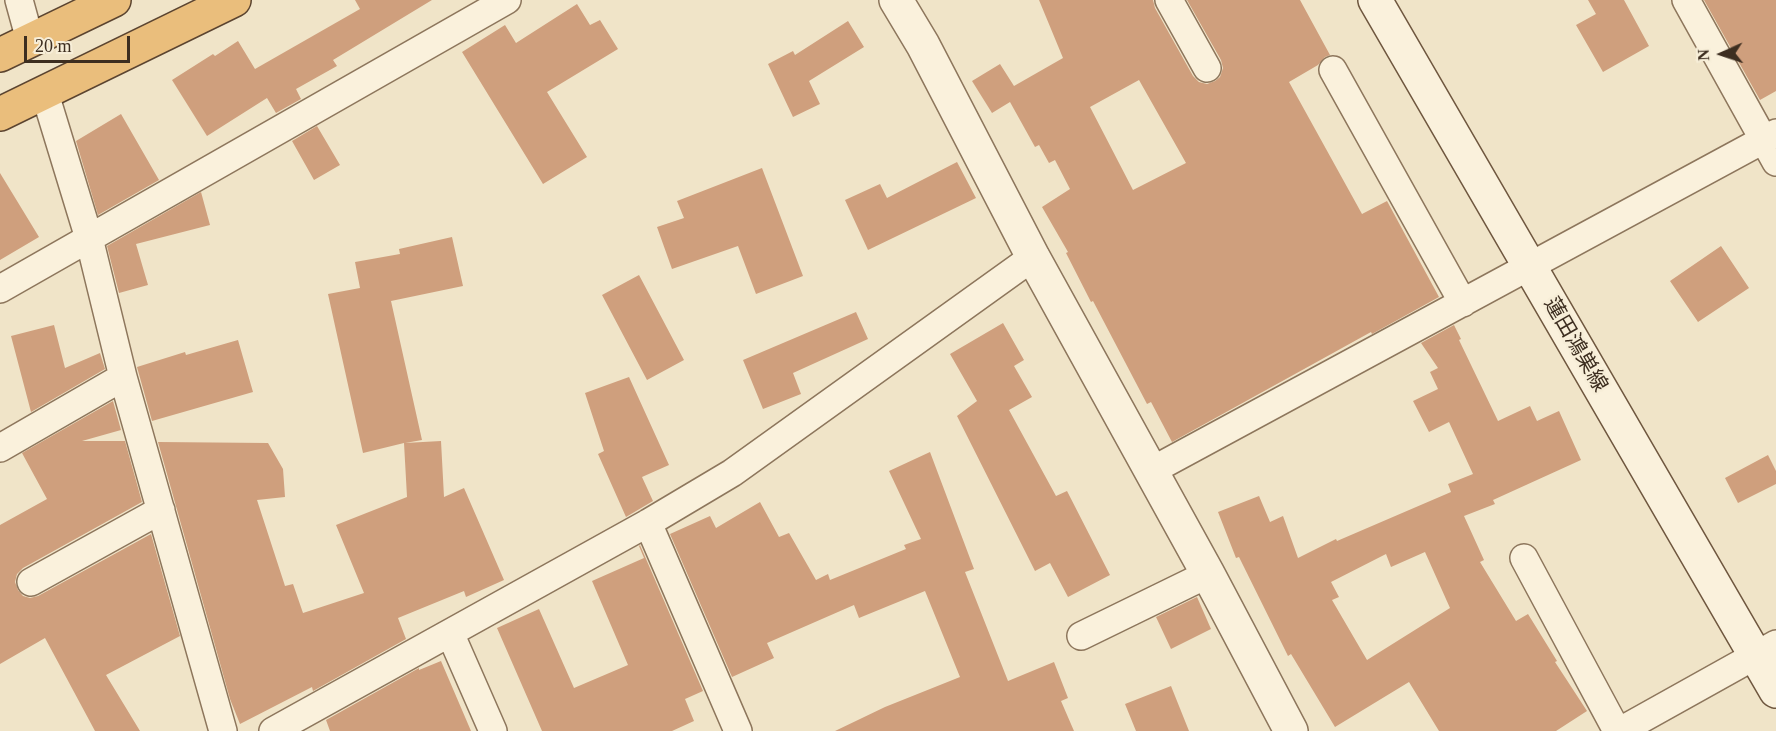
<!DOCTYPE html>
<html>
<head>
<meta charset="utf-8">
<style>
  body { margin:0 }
  #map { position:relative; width:1776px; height:731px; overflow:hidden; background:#f0e4c8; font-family:"Times New Roman",serif }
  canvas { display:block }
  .north { position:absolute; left:1692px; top:24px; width:60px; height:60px; -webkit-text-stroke:4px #f7eed8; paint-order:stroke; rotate:267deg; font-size:16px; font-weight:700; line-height:24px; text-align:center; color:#3d2e20 }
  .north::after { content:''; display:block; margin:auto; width:21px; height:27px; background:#3d2e20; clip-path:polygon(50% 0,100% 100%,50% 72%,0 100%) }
  .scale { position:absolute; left:24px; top:36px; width:106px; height:27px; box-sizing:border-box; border:3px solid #3d2e20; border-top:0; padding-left:8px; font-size:18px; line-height:21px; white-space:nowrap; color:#3d2e20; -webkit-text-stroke:4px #f7eed8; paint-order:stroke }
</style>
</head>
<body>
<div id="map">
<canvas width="1776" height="731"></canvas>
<div class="north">N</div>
<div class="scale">20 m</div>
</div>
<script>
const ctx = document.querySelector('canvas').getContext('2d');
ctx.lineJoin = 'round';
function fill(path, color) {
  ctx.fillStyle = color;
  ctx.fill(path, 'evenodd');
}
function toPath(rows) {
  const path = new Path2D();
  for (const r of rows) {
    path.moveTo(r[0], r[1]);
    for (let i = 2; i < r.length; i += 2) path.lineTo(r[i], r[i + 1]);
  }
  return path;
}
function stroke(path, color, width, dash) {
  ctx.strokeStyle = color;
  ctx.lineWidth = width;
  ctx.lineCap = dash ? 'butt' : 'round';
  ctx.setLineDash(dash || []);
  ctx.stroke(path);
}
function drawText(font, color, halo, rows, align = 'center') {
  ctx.font = font + ' "Times New Roman","Noto Sans JP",serif';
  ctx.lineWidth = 5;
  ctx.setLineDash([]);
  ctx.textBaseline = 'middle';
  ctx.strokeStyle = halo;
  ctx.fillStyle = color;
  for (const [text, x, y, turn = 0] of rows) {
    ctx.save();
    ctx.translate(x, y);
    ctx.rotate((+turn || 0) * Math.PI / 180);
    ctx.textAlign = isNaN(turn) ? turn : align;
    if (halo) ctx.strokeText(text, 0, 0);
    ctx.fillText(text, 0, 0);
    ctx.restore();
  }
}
fill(toPath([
  [355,0,432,0,333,60,337,66,296,89,301,99,276,113,267,98,207,136,172,80,213,54,215,56,238,41,255,69,360,9],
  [1039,0,1153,0,1155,8,1193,76,1199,82,1207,84,1215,81,1220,77,1223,68,1221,60,1187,0,1300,0,1330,55,1325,57,1318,65,1289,82,1362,214,1387,201,1439,297,1372,334,1371,332,1172,442,1151,402,1147,404,1093,301,1091,302,1066,253,1068,252,1042,207,1070,189,1055,160,1049,163,1039,145,1035,147,1010,102,992,113,972,81,1000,64,1014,86,1063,58],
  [1139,80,1186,163,1133,190,1090,107],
  [1588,0,1624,0,1649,46,1603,72,1576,25,1596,14],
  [1704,0,1776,0,1776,91,1760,100],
  [577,4,590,25,600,20,618,49,547,92,587,157,543,184,462,52,505,25,516,43],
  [848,21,864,47,809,81,820,104,793,117,768,64,793,51,795,55],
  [121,114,159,180,98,215,76,141],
  [317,126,340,165,314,180,292,141],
  [957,162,976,198,868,250,845,200,880,184,887,198],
  [762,168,803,276,756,294,738,246,672,269,657,227,684,218,677,201],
  [0,173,39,237,0,260],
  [201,192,210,225,136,244,148,285,119,293,107,246],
  [452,237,463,286,391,301,422,440,405,443,441,441,444,497,464,488,504,580,466,597,464,591,398,618,406,639,313,691,312,687,240,724,230,699,158,442,268,443,283,469,285,497,257,500,285,586,293,584,303,613,364,593,336,525,407,497,404,443,363,453,328,294,360,288,355,262,400,254,399,249],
  [1721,246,1749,288,1698,322,1670,281],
  [639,275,684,360,647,380,602,295],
  [856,312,868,339,793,373,801,394,763,409,743,360],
  [1003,323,1024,360,1014,366,1032,397,1009,410,1056,496,1067,491,1110,575,1068,597,1050,563,1035,571,957,416,977,401,950,354],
  [54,325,65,368,100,353,105,369,31,412,11,336],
  [1454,325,1461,339,1459,340,1498,421,1530,406,1537,421,1559,411,1581,460,1493,500,1495,504,1464,516,1484,560,1480,562,1516,621,1528,614,1557,661,1555,662,1587,711,1556,731,1439,731,1409,682,1335,727,1291,654,1288,656,1239,557,1236,558,1218,512,1259,496,1270,522,1283,516,1298,558,1336,539,1337,541,1451,492,1448,484,1473,474,1449,422,1429,432,1413,401,1438,389,1430,372,1438,368,1421,343],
  [1425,552,1450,608,1367,660,1332,600,1339,597,1331,582,1386,554,1391,567],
  [238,340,253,392,152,421,137,367,185,352,186,355],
  [629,377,669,465,642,477,653,501,626,517,598,454,604,451,585,393],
  [113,401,121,430,82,441,125,441,142,502,23,568,17,574,15,582,18,590,23,596,30,598,38,596,151,534,180,636,106,675,140,731,95,731,45,638,0,664,0,525,47,499,22,453],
  [930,452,974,569,965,572,1008,681,1054,662,1068,698,1061,701,1074,731,835,731,885,707,960,677,925,591,859,618,854,605,767,643,774,658,732,677,670,534,710,516,716,528,760,502,779,537,789,533,816,580,828,574,830,580,906,549,904,545,921,539,889,471],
  [1768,455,1776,471,1776,484,1738,503,1725,478],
  [640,545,703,691,685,699,694,721,672,731,542,731,497,628,539,609,574,688,628,665,592,581,644,558,639,546],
  [1197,597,1211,629,1171,649,1156,617],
  [441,661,471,731,330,731,326,720,419,668,419,670],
  [1171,686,1189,731,1136,731,1125,704]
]), '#cf9f7d');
const minor = toPath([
  [19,0,30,40],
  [1169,0,1207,68],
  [1686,0,1776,162],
  [1333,70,1463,303],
  [45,94,89,238,123,377,223,731],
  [0,289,507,0],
  [0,448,123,377],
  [1151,471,1776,133],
  [648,523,738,731],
  [1524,558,1617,731],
  [31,582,161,510],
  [450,633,493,731],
  [1081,636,1208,574],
  [273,731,648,523,732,473,1033,257],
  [1620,731,1776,644]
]);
const tertiary = toPath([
  [896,0,923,45,1033,257,1208,574,1291,731]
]);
const secondary = toPath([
  [1375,0,1776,691]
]);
const trunk = toPath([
  [0,55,114,0],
  [0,114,234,0]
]);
stroke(minor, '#8d765c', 30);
stroke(tertiary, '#8d765c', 36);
stroke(secondary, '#6f573f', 36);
stroke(trunk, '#5b4430', 36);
stroke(minor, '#faf1dc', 27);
stroke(tertiary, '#faf1dc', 33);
stroke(secondary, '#faf1dc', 33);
stroke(trunk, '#eabe7c', 33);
drawText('21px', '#3d2e20', '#f7eed8', [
  ["蓮田鴻巣線",1575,345,60]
]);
</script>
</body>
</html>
